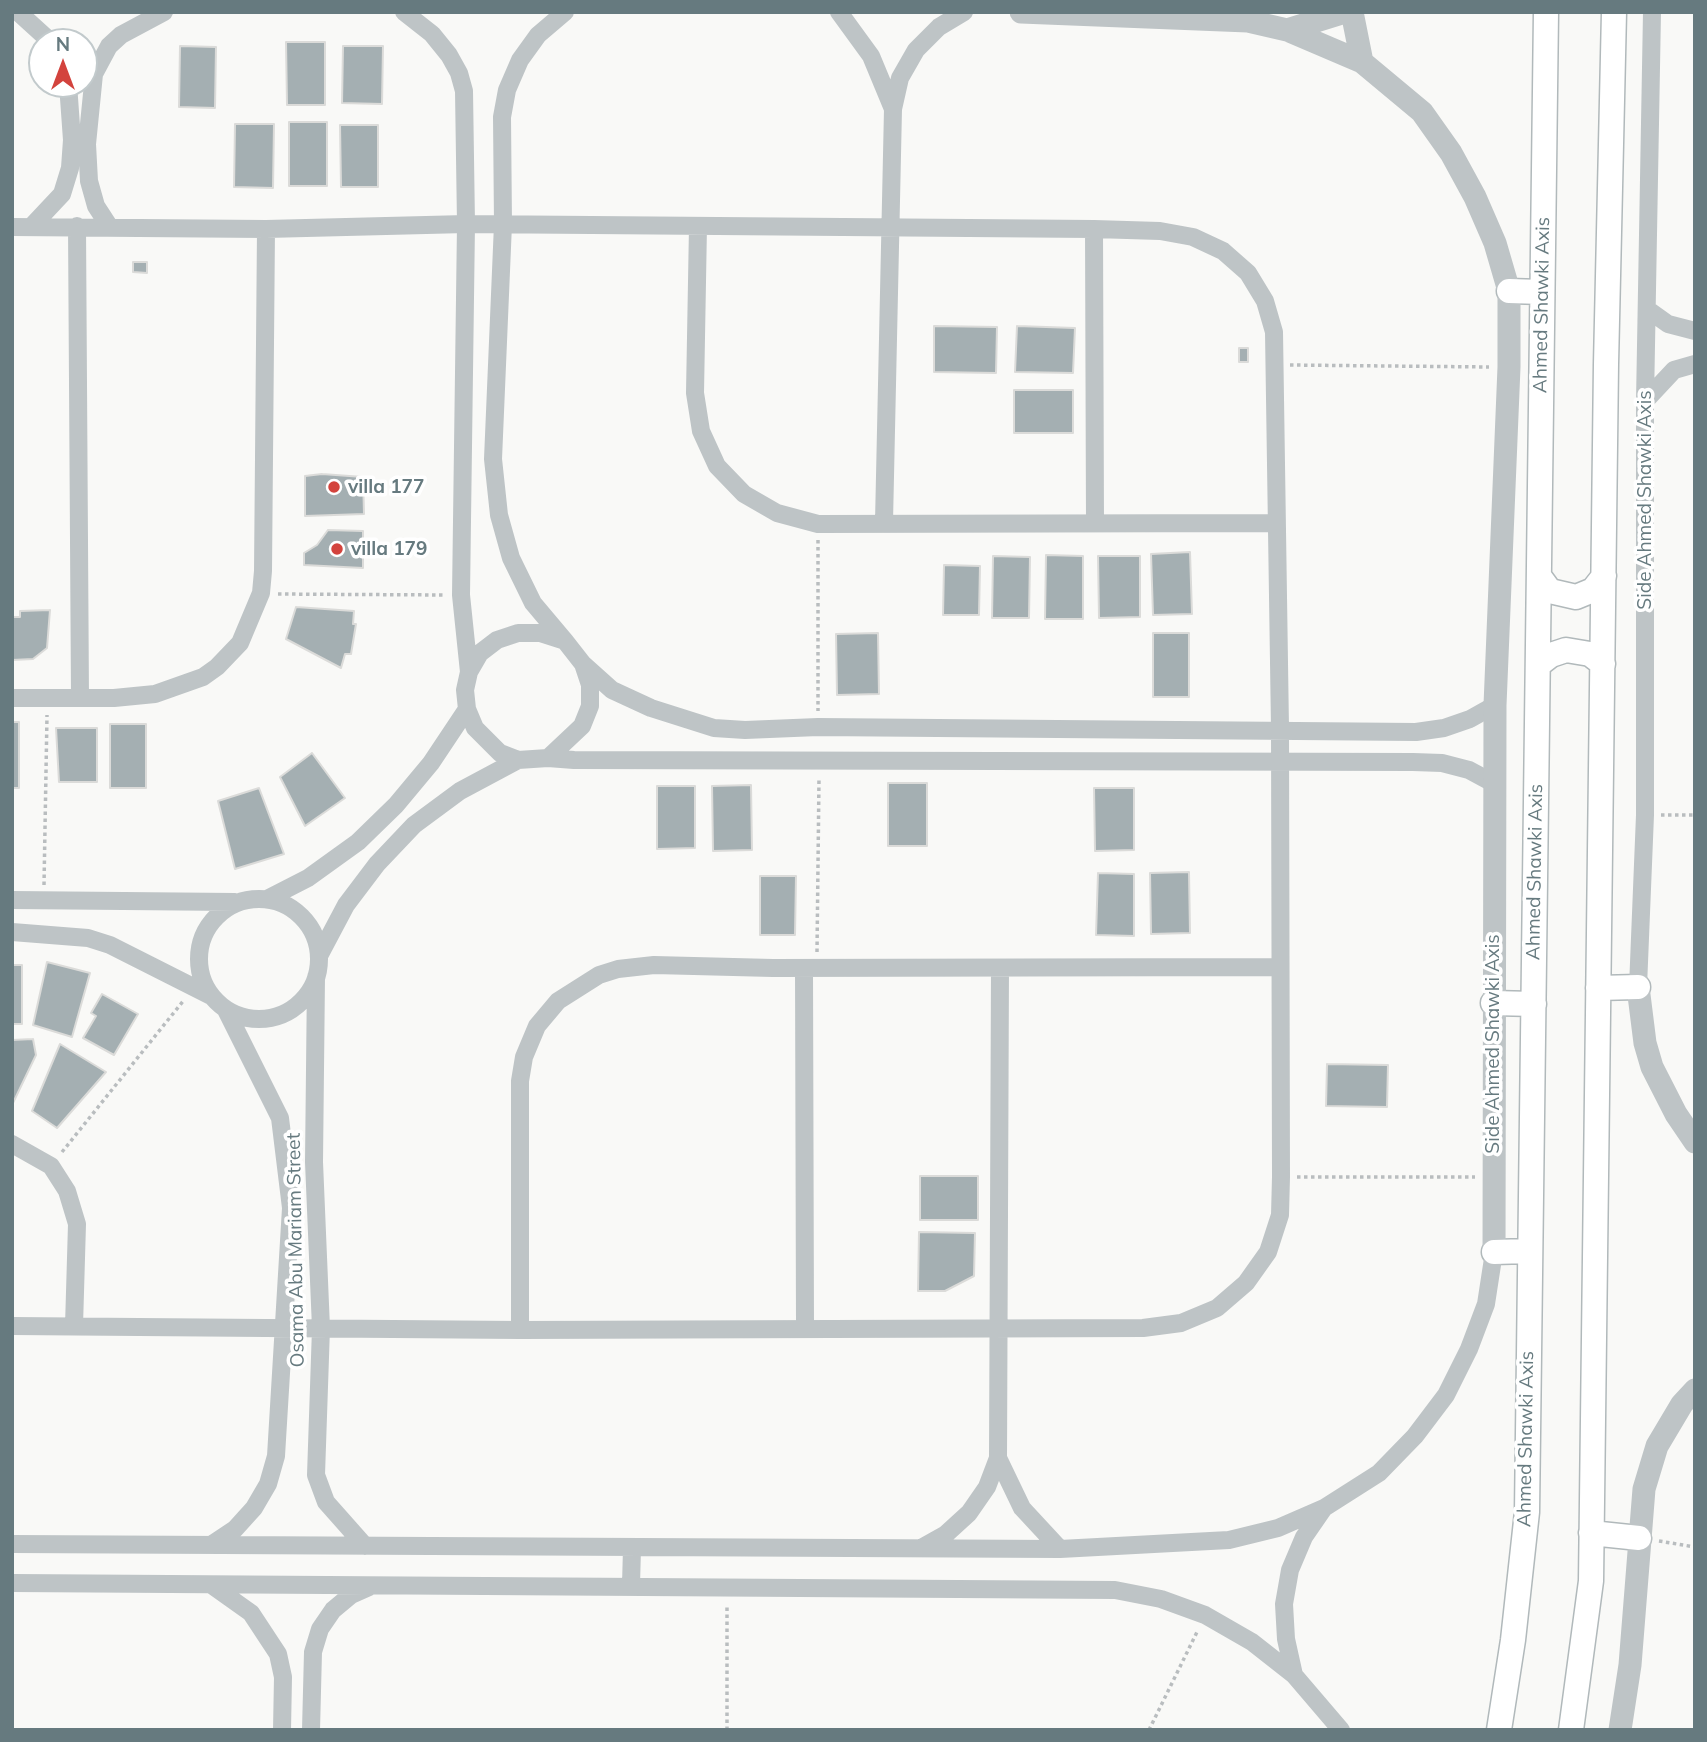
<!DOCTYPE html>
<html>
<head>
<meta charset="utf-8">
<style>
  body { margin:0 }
  #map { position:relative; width:1707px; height:1742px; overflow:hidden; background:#f9f9f7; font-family:Mulish,sans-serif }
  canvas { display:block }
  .frame { position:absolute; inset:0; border:14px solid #667a7f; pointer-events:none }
  .north { position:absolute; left:28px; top:28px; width:70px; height:70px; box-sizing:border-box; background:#fff; border:2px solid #c2cacc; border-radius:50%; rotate:0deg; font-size:19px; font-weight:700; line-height:28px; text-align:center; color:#667a7f }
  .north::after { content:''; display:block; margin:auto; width:24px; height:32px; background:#d3433d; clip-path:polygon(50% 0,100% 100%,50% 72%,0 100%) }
</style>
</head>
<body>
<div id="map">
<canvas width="1707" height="1742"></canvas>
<div class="frame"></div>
<div class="north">N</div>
</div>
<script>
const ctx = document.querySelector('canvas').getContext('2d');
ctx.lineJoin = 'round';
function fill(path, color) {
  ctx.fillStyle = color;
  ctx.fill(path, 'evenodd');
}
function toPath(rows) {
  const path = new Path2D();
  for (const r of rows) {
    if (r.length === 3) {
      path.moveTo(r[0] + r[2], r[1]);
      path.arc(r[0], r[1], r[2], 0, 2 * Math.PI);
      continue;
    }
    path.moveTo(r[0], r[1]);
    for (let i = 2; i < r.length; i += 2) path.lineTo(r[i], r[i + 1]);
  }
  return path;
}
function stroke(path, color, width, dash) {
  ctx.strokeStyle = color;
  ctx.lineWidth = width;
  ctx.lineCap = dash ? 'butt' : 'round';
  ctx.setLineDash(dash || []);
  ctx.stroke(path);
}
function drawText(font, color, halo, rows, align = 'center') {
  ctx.font = font + ' Mulish,sans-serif';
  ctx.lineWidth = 7;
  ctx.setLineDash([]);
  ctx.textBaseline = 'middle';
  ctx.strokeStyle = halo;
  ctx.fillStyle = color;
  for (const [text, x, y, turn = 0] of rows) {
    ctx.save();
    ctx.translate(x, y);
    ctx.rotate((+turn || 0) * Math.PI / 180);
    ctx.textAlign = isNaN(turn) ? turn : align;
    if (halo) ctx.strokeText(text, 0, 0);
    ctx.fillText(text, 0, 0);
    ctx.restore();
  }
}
const building = toPath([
  [286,42,325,42,325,105,287,105,286,42],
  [180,46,216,47,215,108,179,107,180,46],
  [343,46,383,46,382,104,342,103,343,46],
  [289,122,327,122,327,186,289,186,289,122],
  [235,124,274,124,273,188,234,187,235,124],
  [340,125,378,125,378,187,341,187,340,125],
  [133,262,147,262,147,273,133,272,133,262],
  [934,326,997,327,996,373,934,372,934,326],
  [1017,326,1075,328,1073,373,1015,372,1017,326],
  [1239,348,1248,348,1248,362,1239,362,1239,348],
  [1014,390,1073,390,1073,433,1014,433,1014,390],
  [322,474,363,477,364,514,305,516,305,476,322,474],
  [328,530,363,531,363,568,304,565,304,553,317,545,328,530],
  [1190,552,1192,614,1153,615,1151,554,1190,552],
  [1046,555,1083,556,1083,619,1045,619,1046,555],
  [993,556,1030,557,1029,618,992,618,993,556],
  [1098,556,1140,556,1140,617,1099,618,1098,556],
  [944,565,980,566,979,615,943,615,944,565],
  [296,607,354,611,353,624,356,624,351,654,345,654,341,668,286,639,296,607],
  [50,610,47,648,33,659,12,660,12,617,20,617,20,611,50,610],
  [878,633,879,694,837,695,836,634,878,633],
  [1153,633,1189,633,1189,697,1153,697,1153,633],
  [12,722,19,722,19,788,12,788,12,722],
  [110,724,146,724,146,788,110,788,110,724],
  [56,728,97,728,97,782,59,782,56,728],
  [312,753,345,798,305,826,280,777,312,753],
  [888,783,927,783,927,846,888,846,888,783],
  [751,785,752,850,713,851,712,786,751,785],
  [657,786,695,786,695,848,657,849,657,786],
  [259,788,284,854,235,869,218,801,259,788],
  [1094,788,1134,788,1134,850,1095,851,1094,788],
  [1189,872,1190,933,1151,934,1150,873,1189,872],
  [1098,873,1134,874,1134,936,1096,935,1098,873],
  [760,876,796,876,795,935,760,935,760,876],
  [47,962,90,973,72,1037,33,1025,47,962],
  [12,965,22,965,22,1024,12,1024,12,965],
  [102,994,138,1014,114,1055,83,1038,96,1016,91,1013,102,994],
  [33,1039,36,1055,12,1105,12,1040,33,1039],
  [60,1044,106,1072,57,1128,32,1111,60,1044],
  [1327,1064,1388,1065,1387,1107,1326,1106,1327,1064],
  [920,1176,978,1176,978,1220,920,1220,920,1176],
  [919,1232,975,1233,974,1276,945,1291,918,1291,919,1232]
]);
fill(building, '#a4afb2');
stroke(building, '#dbdbd9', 2);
const secondary = toPath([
  [1509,291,1542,292],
  [1539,576,1550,591,1576,597,1593,590,1604,576],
  [1538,665,1551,655,1566,650,1590,654,1603,664],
  [1598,988,1638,987],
  [1493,1003,1534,1004],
  [1494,1252,1529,1251],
  [1591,1533,1639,1538],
  [1499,1730,1513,1640,1527,1512,1546,12],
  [1571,1730,1591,1581,1606,364,1614,12]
]);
stroke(secondary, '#b1b9bb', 27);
stroke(toPath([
  [1290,365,1489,367],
  [818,540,818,711],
  [278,594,445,595],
  [1661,815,1695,815],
  [44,885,47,715],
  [817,952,819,778],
  [62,1152,184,1000],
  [1297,1177,1475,1177],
  [1659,1541,1695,1547],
  [727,1730,727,1605],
  [1149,1730,1198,1630]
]), '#b9bdbf', 3.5, [3.5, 3.5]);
stroke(toPath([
  [18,12,51,42],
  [404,12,432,34,449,55,459,73,464,91,466,224,461,595,469,672],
  [565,12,538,35,520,60,507,90,502,117,503,224,493,459,499,515,511,558,533,603,565,641],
  [839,12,871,56,893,109],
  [77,226,80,698],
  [109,226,96,206,89,181,87,144,94,74,109,46,121,35,164,12],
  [698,226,695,393,701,431,717,466,744,494,777,513,818,524,1276,523],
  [12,227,266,229,466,224,1094,229,1160,231,1193,237,1223,251,1248,273,1265,301,1274,332,1280,728,1281,1177,1280,1215,1268,1252,1246,1283,1217,1308,1181,1323,1143,1328,520,1330,12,1326],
  [31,227,62,194,70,168,72,140,68,84],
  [1094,229,1095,523],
  [1647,309,1668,324,1695,331],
  [1645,401,1674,370,1695,364],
  [884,522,893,109,900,78,916,50,939,27,964,12],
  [518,633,540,633,565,641,583,664,590,685,590,706,582,726,548,758,518,760,500,753,475,728,467,709,465,690,469,672,480,653,497,640,518,633],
  [583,664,612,690,651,708,714,728,745,730,818,727,1416,732,1444,728,1470,719,1495,705],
  [12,698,114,698,155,694,203,677,217,667,240,643,261,593,263,571,266,229],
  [548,758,574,760,1413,762,1442,763,1469,770,1495,784],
  [267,899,308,878,358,842,396,805,431,763,467,709],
  [259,959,60],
  [12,900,235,902],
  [12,932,88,938,110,945,211,996],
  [319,956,346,905,377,864,414,825,460,791,518,760],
  [804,968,805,1326],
  [316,977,314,1162,321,1328,316,1475,326,1502,365,1546],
  [1638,987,1645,815,1645,401,1652,12],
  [12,1144,51,1166,67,1191,77,1224,74,1326],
  [520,1330,520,1081,524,1057,537,1026,558,1001,599,975,618,969,654,965,773,968,1279,967],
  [998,1458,1022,1508,1060,1549],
  [12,1544,1060,1549,1229,1540,1278,1528,1324,1508,1379,1473,1415,1436,1446,1395,1469,1349,1486,1304,1494,1252],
  [211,1545,235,1529,254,1508,268,1484,276,1456,291,1208,280,1118,226,1010],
  [921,1548,946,1534,969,1513,987,1487,998,1458,1000,968],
  [12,1583,1115,1590,1161,1599,1205,1615,1252,1642,1294,1675,1341,1730],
  [631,1585,632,1548],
  [213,1586,251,1613,278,1654,283,1677,282,1730],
  [1294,1675,1286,1639,1284,1604,1290,1570,1304,1537,1324,1508],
  [311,1730,313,1652,320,1629,333,1610,351,1595,369,1587]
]), '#bec4c6', 18);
stroke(toPath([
  [1021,12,1248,21,1287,30,1362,62,1422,112,1451,153,1475,197,1495,243,1509,291,1509,367,1495,705,1494,1252],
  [1352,12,1362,62],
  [1287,30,1345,12],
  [1638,987,1645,1043,1652,1067,1676,1114,1695,1142],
  [1620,1730,1630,1665,1644,1489,1657,1446,1682,1404,1695,1390]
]), '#bec4c6', 23);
stroke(secondary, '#fff', 24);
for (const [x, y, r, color] of [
  [334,487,7,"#d3433d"],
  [337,549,7,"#d3433d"]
]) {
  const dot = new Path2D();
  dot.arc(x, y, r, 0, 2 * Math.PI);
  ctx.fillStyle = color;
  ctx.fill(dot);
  stroke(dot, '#fff', 2.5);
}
drawText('19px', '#667a7f', '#fff', [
  ["Ahmed Shawki Axis",1542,305,-89],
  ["Side Ahmed Shawki Axis",1645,500,-90],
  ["Ahmed Shawki Axis",1535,872,-89],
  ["Side Ahmed Shawki Axis",1493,1044,-90],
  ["Osama Abu Mariam Street",296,1250,-91],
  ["Ahmed Shawki Axis",1526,1439,-89]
]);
drawText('bold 19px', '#667a7f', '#fff', [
  ["villa 177",348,487],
  ["villa 179",351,549]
], 'left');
</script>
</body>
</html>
